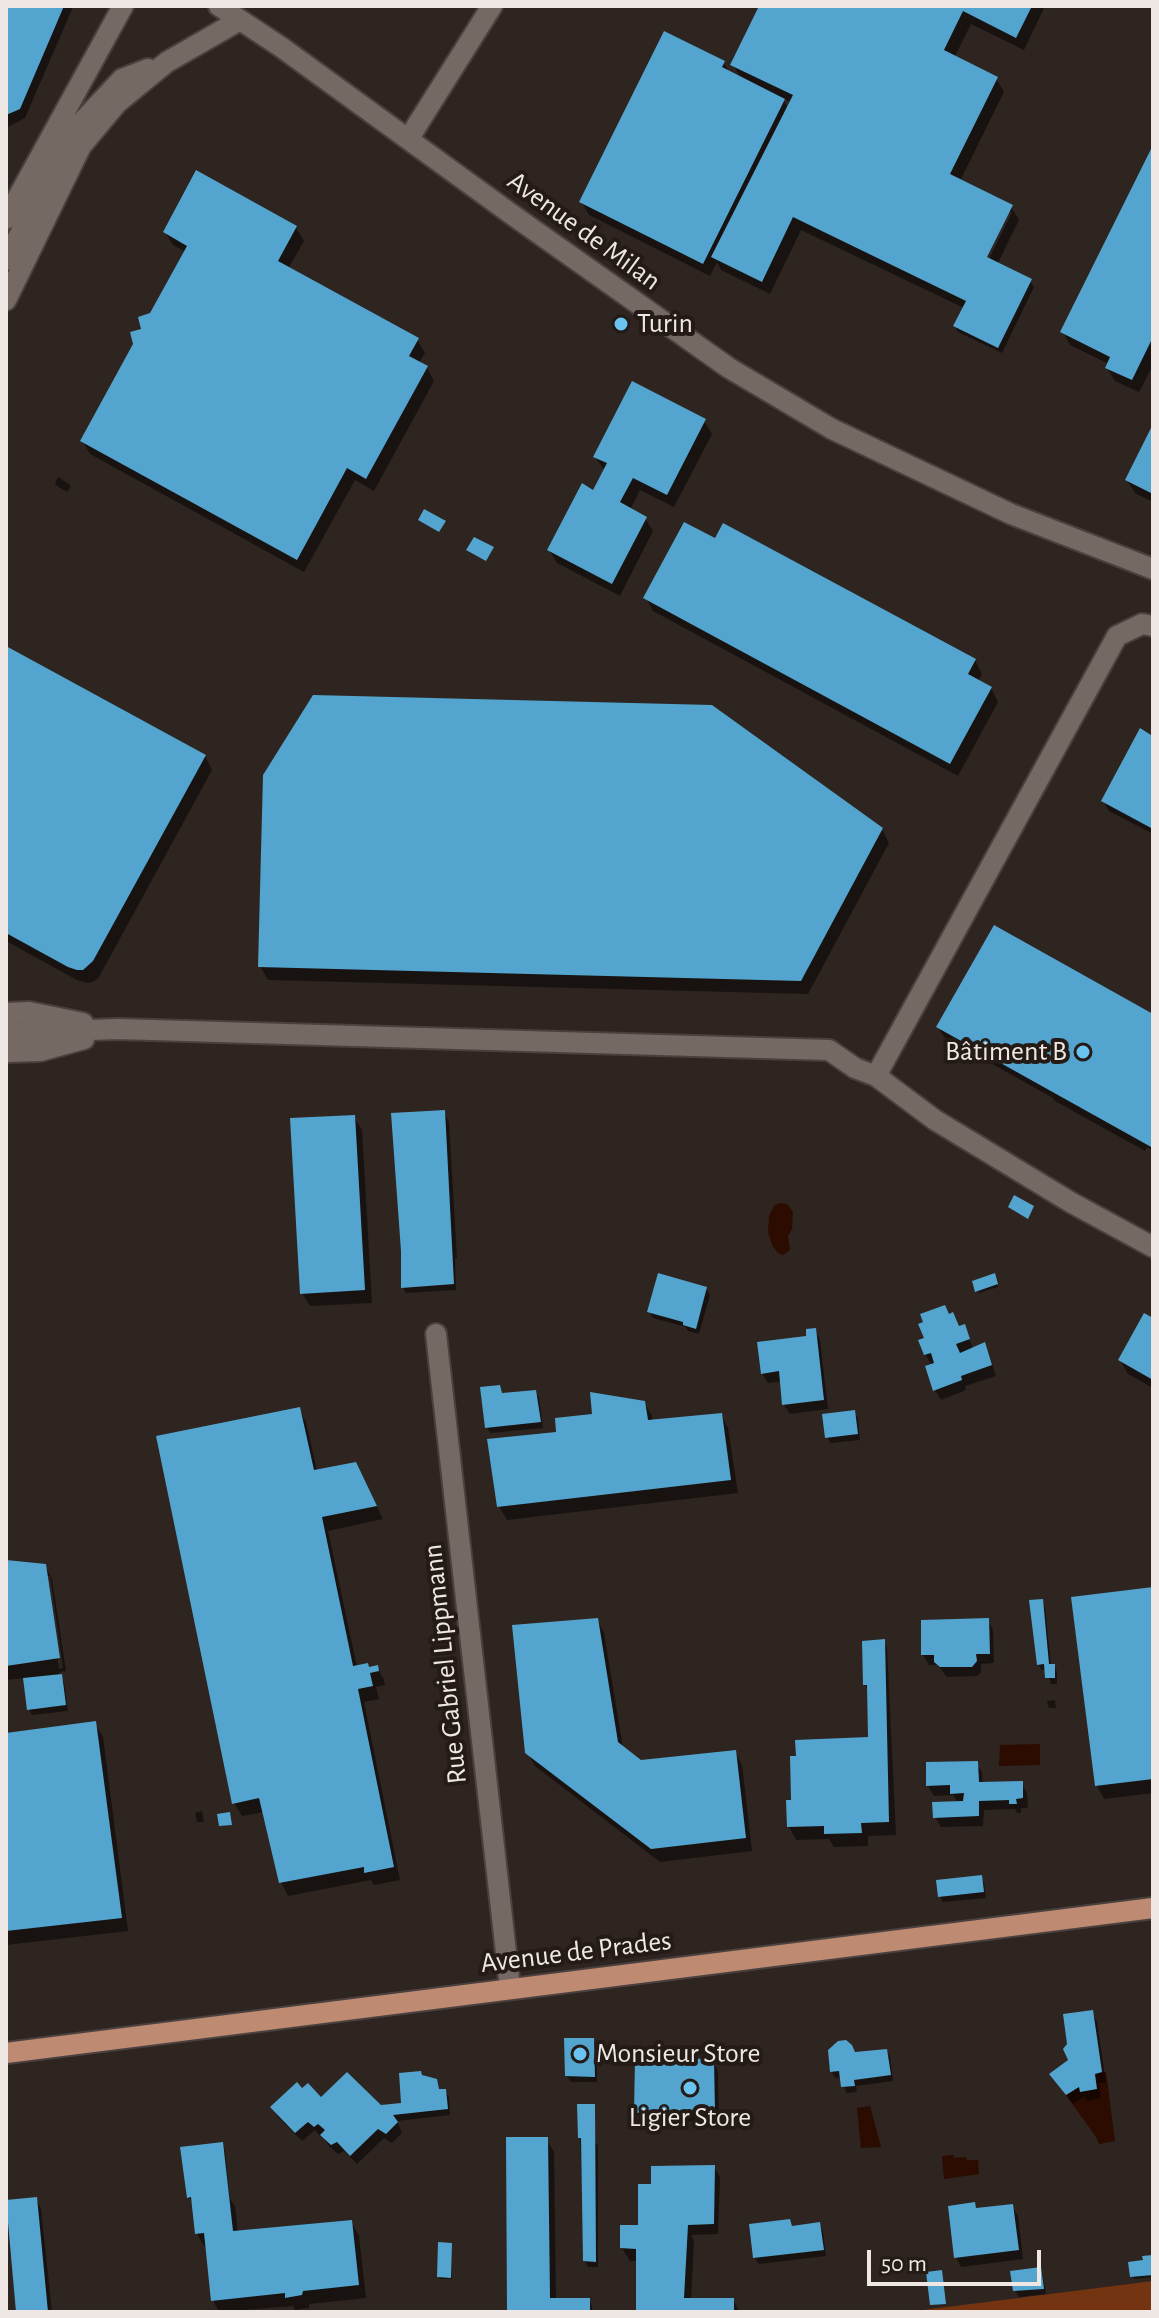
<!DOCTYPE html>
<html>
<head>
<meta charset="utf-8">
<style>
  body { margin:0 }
  #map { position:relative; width:1159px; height:2318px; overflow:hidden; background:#2e2420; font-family:"Alegreya Sans",sans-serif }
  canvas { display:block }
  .frame { position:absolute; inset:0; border:8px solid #eee7e4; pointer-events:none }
  .scale { position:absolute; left:867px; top:2250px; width:174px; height:36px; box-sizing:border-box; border:4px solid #eee7e4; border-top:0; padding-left:10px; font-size:24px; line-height:28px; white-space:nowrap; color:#eee7e4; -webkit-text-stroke:6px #241b16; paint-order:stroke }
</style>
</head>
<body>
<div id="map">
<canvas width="1159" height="2318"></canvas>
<div class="frame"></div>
<div class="scale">50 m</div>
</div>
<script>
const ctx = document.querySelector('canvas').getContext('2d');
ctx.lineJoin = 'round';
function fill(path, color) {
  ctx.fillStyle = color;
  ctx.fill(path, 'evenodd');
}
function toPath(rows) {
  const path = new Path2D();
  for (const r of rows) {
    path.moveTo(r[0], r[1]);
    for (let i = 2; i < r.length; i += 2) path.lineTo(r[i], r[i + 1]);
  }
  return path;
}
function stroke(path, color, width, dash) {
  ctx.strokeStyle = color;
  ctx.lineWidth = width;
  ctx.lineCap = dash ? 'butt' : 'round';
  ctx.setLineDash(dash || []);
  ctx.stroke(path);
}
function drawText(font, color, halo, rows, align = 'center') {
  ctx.font = font + ' "Alegreya Sans",sans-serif';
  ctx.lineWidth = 8;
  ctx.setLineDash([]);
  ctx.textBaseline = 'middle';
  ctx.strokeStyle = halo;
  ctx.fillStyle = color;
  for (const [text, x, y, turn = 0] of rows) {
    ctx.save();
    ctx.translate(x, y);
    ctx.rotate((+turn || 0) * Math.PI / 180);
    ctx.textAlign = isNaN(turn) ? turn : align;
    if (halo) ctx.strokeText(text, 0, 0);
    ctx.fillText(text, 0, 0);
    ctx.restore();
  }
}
fill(toPath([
  [1153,2281,1153,2312,907,2312]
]), '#743411');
fill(toPath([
  [779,1203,787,1204,793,1212,792,1229,788,1236,790,1250,783,1255,778,1253,772,1245,768,1232,769,1216,774,1206],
  [1040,1744,1040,1765,999,1766,1000,1745],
  [1106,2072,1115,2141,1099,2144,1096,2137,1066,2095,1079,2087,1080,2092,1095,2074],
  [870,2106,881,2147,861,2148,857,2108],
  [954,2155,954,2158,966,2157,967,2160,978,2160,979,2174,944,2179,942,2156]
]), '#2c0b00');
fill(toPath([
  [6,6,73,7,25,118,6,128],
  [761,6,1045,6,1024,50,971,24,954,58,996,78,1004,92,960,181,1011,207,1019,220,997,265,1030,281,1034,287,1002,353,958,332,955,326,964,308,801,230,770,294,721,270,717,262,710,276,589,215,581,201,723,62,730,73,741,79,733,64],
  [782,98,791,102,788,108],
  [1007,212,1012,212,986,265,982,263],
  [1153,150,1153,365,1139,392,1115,381,1107,368,1109,364,1070,345,1063,332],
  [296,228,304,241,288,269,417,340,425,353,419,363,427,368,434,381,374,491,355,480,304,572,90,454,82,440,186,252,173,245,165,232],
  [704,421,712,434,674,507,640,490,630,510,645,518,653,531,620,596,557,563,549,550,594,492,605,471,595,457],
  [1153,428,1153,502,1135,493,1127,480],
  [58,477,69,484,71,486,67,492,57,486,55,483],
  [646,598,975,660,982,674,978,681,991,688,998,702,958,776,653,611],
  [6,648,205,756,212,770,99,977,93,982,88,983,77,980,6,941],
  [1153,735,1153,834,1109,811,1103,801,1149,736],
  [882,829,889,843,808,994,268,980,260,966],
  [1153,1016,1153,1151,1147,1147,1145,1151,1055,1101,1053,1098,944,1037,938,1027],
  [444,1112,449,1122,457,1258,455,1258,456,1290,406,1293,403,1287,403,1251],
  [354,1117,362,1130,372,1303,310,1306,302,1293],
  [995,1278,998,1287,978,1293,977,1291],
  [706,1289,710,1295,699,1334,688,1331,686,1327,653,1318,649,1311],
  [949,1316,959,1328,964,1327,973,1348,984,1344,989,1354,996,1376,965,1386,966,1390,941,1400,935,1390,932,1366,925,1354],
  [1153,1320,1153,1388,1128,1374,1120,1360],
  [815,1330,820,1340,828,1409,790,1414,784,1405,782,1381,768,1383,762,1373,808,1338],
  [535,1392,539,1398,543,1428,490,1433,487,1427,503,1395],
  [644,1402,652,1416,653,1422,721,1415,728,1428,738,1493,507,1520,499,1506,558,1434],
  [299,1409,306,1422,317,1471,363,1477,383,1519,328,1531,357,1667,369,1669,377,1667,384,1680,385,1685,376,1687,379,1699,364,1702,400,1880,374,1885,371,1880,288,1896,281,1882,264,1812,242,1816,234,1803],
  [854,1412,858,1418,860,1440,831,1443,827,1437],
  [6,1562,45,1565,52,1579,66,1671,59,1672,64,1682,68,1711,32,1715,29,1709,25,1678,6,1680],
  [46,1576,50,1576,63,1668,59,1669],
  [1153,1589,1153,1793,1104,1799,1097,1786],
  [1042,1601,1045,1607,1051,1666,1054,1666,1057,1672,1057,1684,1051,1684,1046,1670,1042,1670,1038,1664],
  [597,1620,604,1633,623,1748,641,1762,735,1752,742,1765,752,1851,660,1862,535,1766,527,1752],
  [988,1620,993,1630,994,1663,981,1664,981,1672,977,1676,947,1677,938,1665,929,1665,923,1655],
  [884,1641,887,1647,896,1835,868,1836,868,1846,834,1847,829,1839,796,1840,789,1827,793,1802,870,1739,869,1691,865,1685],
  [1055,1700,1056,1708,1049,1708,1047,1701],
  [95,1724,103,1737,128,1931,6,1945,6,1735],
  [976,1763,982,1772,983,1783,1021,1783,1027,1793,1028,1808,1021,1808,1021,1813,1017,1813,1015,1809,984,1810,983,1826,941,1827,935,1817,958,1803,953,1795,934,1796,928,1786],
  [202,1811,204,1822,197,1822,195,1813],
  [981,1877,984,1883,986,1898,943,1902,940,1896],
  [1092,2012,1097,2022,1106,2082,1099,2083,1101,2098,1087,2101,1085,2096,1073,2104,1058,2084,1071,2060],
  [593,2040,597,2046,597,2082,571,2082,567,2076],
  [830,2051,855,2054,886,2051,890,2057,893,2081,856,2086,857,2092,846,2093,842,2077,835,2078,832,2072],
  [713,2061,718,2071,719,2121,642,2122,636,2112],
  [423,2077,436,2080,440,2091,445,2091,449,2097,450,2115,397,2121,402,2133,392,2143,384,2138,357,2164,344,2151,338,2154,329,2146,322,2135,320,2136,315,2130,302,2141,278,2117,273,2107,302,2091,321,2100,381,2107,404,2105],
  [594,2106,595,2142,598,2146,598,2267,588,2267,585,2260,580,2137],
  [546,2139,554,2152,556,2300,589,2300,592,2306,592,2312,509,2312],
  [222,2144,225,2150,230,2199,235,2206,238,2233,351,2222,359,2236,366,2298,309,2304,309,2308,295,2310,293,2306,219,2312,213,2300,208,2246,205,2247,197,2234,193,2203,189,2197],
  [714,2167,720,2177,718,2234,691,2235,694,2241,691,2300,733,2300,740,2312,638,2312,638,2261,630,2261,622,2248,640,2227,653,2185],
  [36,2199,41,2209,52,2312,18,2312],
  [974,2204,978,2210,1012,2206,1018,2216,1023,2259,961,2267,956,2257],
  [819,2225,823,2231,826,2256,759,2264,755,2258,793,2228],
  [451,2245,452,2279,440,2279,439,2276],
  [1153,2257,1153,2277,1134,2279,1131,2264,1145,2262],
  [1040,2269,1043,2276,1046,2294,1019,2297,1015,2290]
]), '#0007');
fill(toPath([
  [6,6,64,6,20,109,6,115],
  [759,6,1032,6,1016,38,963,11,944,50,998,77,950,174,1013,205,987,257,1032,279,998,348,953,326,966,301,793,217,762,282,711,257,793,95,730,65],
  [664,31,725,61,722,67,785,99,703,264,579,202],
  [1153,145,1153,337,1132,380,1105,368,1110,357,1060,332],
  [196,170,297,226,278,261,419,338,409,356,428,366,366,479,347,468,297,560,80,441,133,344,130,332,141,329,138,317,150,313,187,246,163,232],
  [632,381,706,419,667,495,633,478,620,502,647,517,612,584,547,550,582,483,593,490,607,463,593,457],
  [1153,424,1153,494,1125,480],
  [424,509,446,521,439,532,418,520],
  [684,522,715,538,723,523,976,659,968,674,992,687,950,764,643,598],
  [474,537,494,547,486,561,466,550],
  [6,646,206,755,93,961,83,970,77,970,68,967,6,933],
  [313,695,712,705,883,828,801,981,258,967,263,775],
  [1140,728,1151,735,1153,731,1153,829,1101,801],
  [994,925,1153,1014,1153,1148,936,1027],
  [445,1110,454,1284,401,1288,401,1251,391,1113],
  [355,1115,365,1290,300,1294,290,1118],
  [1014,1195,1034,1206,1028,1219,1008,1207],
  [658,1273,707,1287,696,1329,683,1325,683,1322,647,1312],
  [995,1273,998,1284,975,1292,972,1281],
  [945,1305,949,1314,953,1312,959,1326,965,1324,970,1339,956,1344,960,1353,985,1342,992,1365,961,1376,962,1380,933,1391,925,1366,934,1363,931,1353,924,1355,918,1340,924,1338,918,1324,923,1322,920,1314],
  [1144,1313,1153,1318,1153,1380,1118,1360],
  [816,1328,824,1400,782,1405,779,1371,761,1374,757,1342,806,1336,806,1329],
  [500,1385,502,1393,536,1390,541,1422,485,1428,480,1387],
  [590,1392,645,1401,648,1420,722,1413,731,1480,497,1507,487,1439,556,1432,555,1418,592,1414],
  [300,1407,314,1470,356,1462,377,1506,322,1517,353,1666,368,1663,369,1667,378,1665,379,1671,370,1673,373,1686,358,1689,394,1867,364,1873,364,1867,279,1883,259,1798,232,1804,156,1436],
  [855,1410,858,1434,825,1438,822,1414],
  [6,1560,46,1564,60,1658,6,1666],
  [1153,1587,1153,1779,1095,1786,1071,1597],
  [1043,1599,1049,1664,1055,1664,1055,1678,1045,1678,1044,1664,1037,1665,1029,1600],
  [598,1618,618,1742,641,1760,736,1750,746,1838,651,1849,525,1753,512,1625],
  [989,1618,990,1654,976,1654,977,1661,972,1667,940,1667,934,1662,934,1655,921,1655,921,1620],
  [885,1639,889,1822,861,1823,862,1833,824,1834,824,1826,787,1827,786,1800,791,1800,790,1756,796,1756,795,1740,868,1737,867,1685,863,1685,862,1641],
  [62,1674,66,1705,27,1710,23,1678],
  [96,1721,122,1918,6,1931,6,1733],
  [978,1761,979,1782,1023,1781,1023,1798,1016,1799,1017,1804,1009,1804,1009,1800,979,1801,979,1816,933,1818,932,1802,963,1801,964,1793,950,1794,950,1785,926,1786,926,1762],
  [230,1812,232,1825,219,1826,217,1814],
  [982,1875,984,1892,938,1897,936,1880],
  [1093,2010,1102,2072,1095,2074,1097,2089,1080,2092,1079,2087,1066,2095,1049,2074,1068,2060,1063,2049,1067,2044,1063,2014],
  [564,2038,594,2038,595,2077,565,2076],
  [846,2040,852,2045,855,2052,887,2049,891,2075,854,2080,855,2086,841,2087,839,2071,830,2072,828,2050,838,2041],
  [635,2058,714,2059,715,2112,634,2113],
  [421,2071,422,2075,437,2079,439,2089,446,2089,448,2109,393,2115,398,2122,386,2134,378,2129,350,2156,337,2142,331,2145,320,2135,325,2130,318,2124,314,2127,308,2122,295,2133,270,2107,297,2082,302,2088,308,2083,321,2097,347,2072,381,2105,401,2103,399,2073],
  [577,2104,595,2104,596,2262,583,2261,581,2138,578,2138],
  [506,2137,548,2137,550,2298,590,2298,590,2312,507,2312],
  [223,2142,233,2231,352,2220,359,2285,303,2291,302,2295,285,2298,285,2293,211,2301,204,2233,195,2234,191,2197,187,2198,180,2147],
  [715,2165,714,2224,688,2225,684,2298,734,2298,734,2312,636,2312,636,2249,620,2248,620,2225,638,2225,638,2184,651,2184,651,2166],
  [37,2197,48,2312,16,2312,6,2200],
  [975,2202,976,2208,1013,2204,1019,2250,954,2258,948,2206],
  [790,2219,792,2226,820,2222,824,2250,753,2258,749,2224],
  [438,2242,452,2243,451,2278,437,2277],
  [1153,2255,1153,2275,1130,2277,1128,2262,1143,2260,1142,2256],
  [1041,2267,1044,2289,1013,2291,1010,2271],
  [942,2270,946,2304,930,2305,926,2272]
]), '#53a5cf');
const minor = toPath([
  [219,6,281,47,514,216,729,368,832,429,1011,514,1153,569],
  [409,138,492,6],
  [6,219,123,6],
  [6,260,78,126,122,79,148,69],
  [6,300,81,146,117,103,167,62,240,20],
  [6,1013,29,1012,83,1023],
  [6,1033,118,1029,829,1050,855,1068,876,1076,935,1120,1072,1203,1153,1247],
  [6,1052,40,1051,84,1039],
  [876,1076,1117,636,1142,624,1153,626],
  [436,1334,510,1988]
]);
const major = toPath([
  [6,2053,1153,1908]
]);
stroke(minor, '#4a413e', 24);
stroke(major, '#4a413e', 24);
stroke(minor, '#756964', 20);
stroke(major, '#be8a72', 20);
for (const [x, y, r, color] of [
  [621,324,8,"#6ac3f1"],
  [1083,1052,8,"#6ac3f1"],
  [580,2054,8,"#6ac3f1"],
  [690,2088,8,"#6ac3f1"]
]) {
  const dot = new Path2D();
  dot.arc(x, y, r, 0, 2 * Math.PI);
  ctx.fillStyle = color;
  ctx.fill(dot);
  stroke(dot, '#241b16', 3);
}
drawText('28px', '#eee7e4', '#241b16', [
  ["Avenue de Milan",584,231,36],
  ["Rue Gabriel Lippmann",445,1664,-96],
  ["Avenue de Prades",576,1952,-7]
]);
drawText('28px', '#eee7e4', '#241b16', [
  ["Turin",637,324],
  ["Bâtiment B",1067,1052,"right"],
  ["Monsieur Store",596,2054],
  ["Ligier Store",690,2118,"center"]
], 'left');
</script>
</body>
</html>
